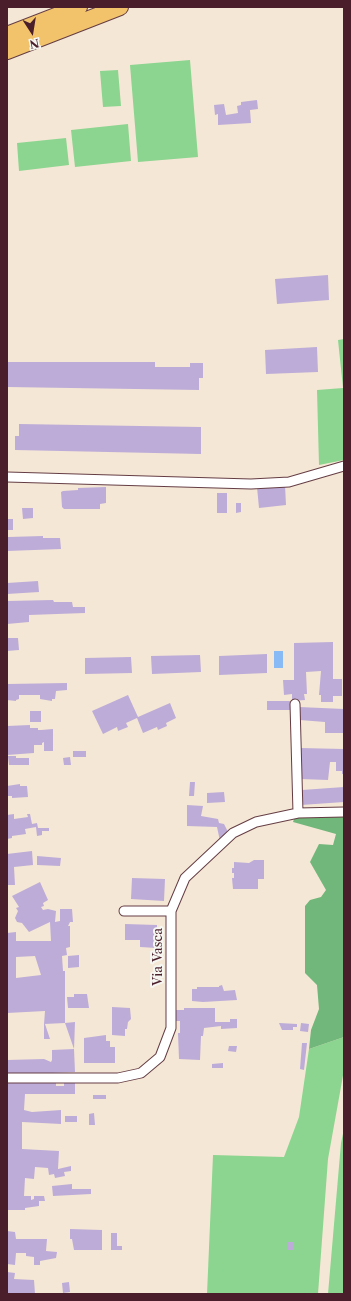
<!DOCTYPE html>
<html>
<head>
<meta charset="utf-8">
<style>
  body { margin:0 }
  #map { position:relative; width:351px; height:1301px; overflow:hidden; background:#f5e7d5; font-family:"Libre Caslon Text",serif }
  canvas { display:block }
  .frame { position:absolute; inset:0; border:8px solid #4a1f2b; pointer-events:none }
  .north { position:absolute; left:12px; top:12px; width:40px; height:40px; -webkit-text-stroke:3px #f6f6f2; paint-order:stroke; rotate:168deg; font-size:11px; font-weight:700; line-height:16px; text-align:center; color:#4a1f2b }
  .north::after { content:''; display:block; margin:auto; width:14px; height:18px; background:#4a1f2b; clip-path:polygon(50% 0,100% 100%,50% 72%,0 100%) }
</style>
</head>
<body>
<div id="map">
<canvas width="351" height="1301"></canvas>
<div class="frame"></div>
<div class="north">N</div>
</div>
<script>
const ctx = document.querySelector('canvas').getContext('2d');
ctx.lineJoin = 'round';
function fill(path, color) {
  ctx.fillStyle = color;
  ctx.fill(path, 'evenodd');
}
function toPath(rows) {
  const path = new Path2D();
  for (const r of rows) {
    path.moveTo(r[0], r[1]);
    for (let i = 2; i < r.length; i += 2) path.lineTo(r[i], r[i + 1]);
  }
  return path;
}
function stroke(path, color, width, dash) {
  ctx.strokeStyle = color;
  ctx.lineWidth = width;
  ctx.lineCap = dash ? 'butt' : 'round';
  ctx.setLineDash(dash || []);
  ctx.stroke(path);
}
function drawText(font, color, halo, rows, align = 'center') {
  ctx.font = font + ' "Libre Caslon Text",serif';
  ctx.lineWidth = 4;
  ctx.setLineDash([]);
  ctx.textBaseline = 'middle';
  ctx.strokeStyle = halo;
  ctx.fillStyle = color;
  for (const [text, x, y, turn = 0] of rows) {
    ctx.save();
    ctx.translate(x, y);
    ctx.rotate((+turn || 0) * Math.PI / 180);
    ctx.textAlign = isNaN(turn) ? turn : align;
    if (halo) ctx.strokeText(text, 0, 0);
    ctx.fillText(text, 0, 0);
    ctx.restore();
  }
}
fill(toPath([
  [190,60,198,157,138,162,130,65],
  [118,70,121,106,103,107,100,71],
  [128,124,131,161,75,167,71,130],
  [66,138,69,165,19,171,17,143],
  [344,339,344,460,319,465,317,390,343,388,338,340],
  [344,1037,344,1070,328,1159,318,1294,207,1294,213,1155,284,1157,299,1117,309,1049],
  [344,1129,344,1294,328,1294,341,1143]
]), '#8cd590');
fill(toPath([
  [344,814,344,1037,309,1049,311,1030,319,1009,317,985,305,973,305,906,310,900,321,897,326,890,310,862,319,844,333,845,336,834,293,822,295,816]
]), '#71b67a');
fill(toPath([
  [274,651,283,651,283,668,274,668]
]), '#88bbf5');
fill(toPath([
  [257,100,258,109,250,110,251,123,218,125,218,114,215,115,214,105,224,104,226,115,238,113,237,106,241,105,241,102],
  [328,275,329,300,277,304,275,279],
  [317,347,318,372,266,374,265,350],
  [7,362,155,362,155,367,190,367,190,363,203,363,203,378,199,378,199,390,7,387],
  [19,424,201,427,201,454,15,450,15,436,19,436],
  [285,485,286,505,259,508,257,487],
  [106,487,106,503,100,504,100,509,64,509,62,507,61,492,63,491,78,490,78,488],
  [217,493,227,493,227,513,217,513],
  [236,503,241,503,241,512,236,513],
  [22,508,33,508,33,518,23,519],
  [7,519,13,519,13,530,7,530],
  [43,536,43,538,60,538,61,549,7,551,8,537],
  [38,581,39,592,7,594,7,583],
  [53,600,54,602,72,602,73,607,85,607,85,613,29,615,29,622,7,624,7,601],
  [7,638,18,638,19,650,7,651],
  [333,642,333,679,342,679,342,696,333,696,333,702,321,702,321,695,319,695,321,671,306,672,307,694,304,694,305,700,292,701,292,694,284,695,283,680,294,680,294,643],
  [267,654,267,673,219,675,219,656],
  [200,655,201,672,152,674,151,656],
  [131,657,132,673,85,674,85,658],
  [67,683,67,690,56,691,55,699,52,699,52,701,40,699,40,695,19,695,19,699,16,700,16,701,7,700,7,684],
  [128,695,138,717,170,703,176,718,166,723,167,726,158,730,157,727,143,733,137,718,126,723,128,727,118,731,117,727,103,734,92,711],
  [267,701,290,701,290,710,267,710],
  [299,707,344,709,344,733,325,733,325,722,300,720],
  [30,711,41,711,41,722,30,722],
  [30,725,30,728,38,728,38,730,41,730,53,729,53,751,44,751,44,742,42,743,42,745,34,745,34,753,7,755,7,726],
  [300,748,344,749,344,774,342,774,342,771,336,771,336,762,330,762,328,780,300,779],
  [73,751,86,751,86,757,73,757],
  [8,756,16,756,16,758,29,758,29,765,9,765],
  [70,757,71,765,64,765,63,758],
  [190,782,195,782,194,796,189,796],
  [20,784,20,786,27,786,28,797,12,798,12,796,7,796,7,786],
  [344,787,344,802,301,805,302,790],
  [224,792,225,802,207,803,207,793],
  [187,805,203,806,201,816,218,819,219,823,224,824,228,832,220,841,217,827,187,826],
  [14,814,14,819,28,817,27,814,30,814,32,824,37,823,38,828,49,828,49,831,42,831,42,835,37,836,36,827,25,829,26,834,12,836,12,838,7,839,7,815],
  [32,851,33,865,14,867,15,885,7,885,7,854],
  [37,856,61,858,60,866,37,865],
  [254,860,264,860,264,879,258,879,258,889,233,889,232,878,234,878,234,873,232,873,232,868,234,868,234,862,249,863],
  [132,878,165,879,164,901,131,899],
  [40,882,48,900,43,903,44,906,41,907,43,910,48,909,56,911,55,922,60,921,60,909,72,909,73,922,70,922,68,926,70,926,70,947,66,948,67,955,62,956,63,971,65,971,65,1023,75,1022,74,1049,65,1023,44,1024,45,1011,7,1013,7,933,16,932,16,941,51,941,50,922,29,932,22,923,17,922,15,918,18,911,16,908,19,907,12,896],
  [35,956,41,975,16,978,16,957],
  [125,924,157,925,157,948,140,947,140,940,125,940],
  [79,955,79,967,68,968,68,956],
  [222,985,224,991,235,990,237,1000,203,1002,192,1001,192,989,197,989,197,987,219,987,219,986],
  [74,994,87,994,89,1008,68,1008,67,997,74,997],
  [112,1007,130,1008,131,1019,128,1022,127,1029,125,1029,125,1036,112,1035],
  [184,1008,215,1008,215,1022,230,1022,230,1019,237,1019,237,1028,221,1029,221,1026,204,1028,203,1036,201,1036,200,1060,179,1059,178,1033,180,1033,180,1021,172,1021,172,1010,184,1010],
  [279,1023,297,1024,297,1027,293,1027,293,1030,282,1030],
  [301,1023,309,1024,308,1032,300,1031],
  [44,1024,45,1024,50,1039,44,1039],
  [106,1035,106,1041,110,1041,110,1047,115,1047,115,1063,84,1063,84,1038],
  [302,1043,307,1043,304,1070,300,1069],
  [229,1046,237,1046,236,1052,228,1051],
  [74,1049,75,1072,7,1075,7,1060,44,1059,51,1062,52,1060,52,1050],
  [223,1063,223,1068,212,1068,212,1064],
  [64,1079,75,1079,75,1094,25,1094,24,1110,32,1112,61,1110,61,1124,22,1122,22,1149,59,1151,58,1169,71,1166,71,1171,64,1172,65,1176,55,1178,54,1174,49,1175,48,1168,35,1167,34,1179,25,1178,24,1196,31,1196,31,1200,34,1199,34,1196,44,1196,45,1201,39,1201,39,1206,25,1208,25,1210,7,1210,7,1083,56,1080,56,1086,64,1086],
  [93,1095,106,1095,106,1099,93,1099],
  [94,1113,95,1125,89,1125,89,1114],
  [65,1116,77,1116,77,1122,65,1122],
  [72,1184,72,1189,91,1189,91,1194,53,1196,52,1186],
  [70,1229,102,1230,102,1250,74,1250,72,1239,70,1239],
  [7,1231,15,1232,16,1239,47,1239,46,1251,57,1252,56,1258,40,1261,40,1265,34,1265,34,1257,26,1256,26,1253,16,1253,15,1265,7,1264],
  [111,1233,117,1233,117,1246,122,1246,122,1250,111,1250],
  [288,1242,294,1242,294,1250,288,1250],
  [7,1272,15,1273,14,1279,34,1280,35,1294,7,1294],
  [69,1282,70,1292,63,1293,62,1283]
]), '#bdacd8');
const street = toPath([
  [7,477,251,484,289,482,344,466],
  [295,704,298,813],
  [124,911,171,911],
  [7,1078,118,1078,141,1073,160,1057,171,1028,171,911,185,878,233,833,256,822,298,813,344,812]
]);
const highway = toPath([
  [7,35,79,7],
  [7,51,120,7]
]);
stroke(street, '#643d44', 11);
stroke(highway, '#643d44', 18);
stroke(street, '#fff', 9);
stroke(highway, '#f2c36a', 16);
drawText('13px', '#4a1f2b', '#f6f6f2', [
  ["Via Vasca",158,957,-90]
]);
</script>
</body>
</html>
